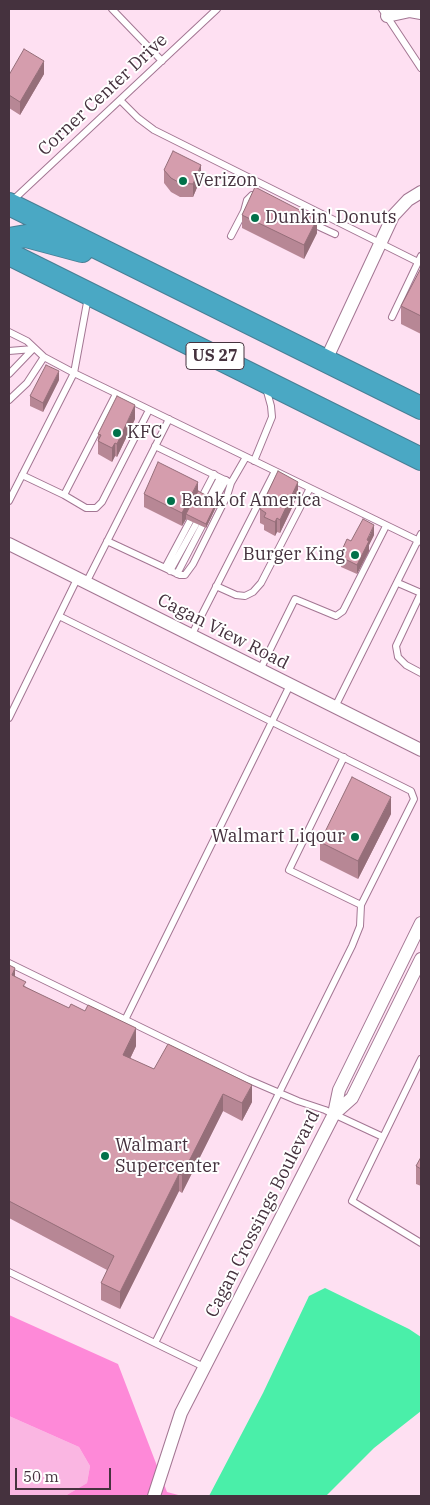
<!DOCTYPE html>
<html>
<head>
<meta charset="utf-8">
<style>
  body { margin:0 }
  #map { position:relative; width:430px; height:1505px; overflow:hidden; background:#fee0f2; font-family:"IBM Plex Serif",serif }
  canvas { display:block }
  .frame { position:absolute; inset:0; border:10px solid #45323e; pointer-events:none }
  .scale { position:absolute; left:15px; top:1468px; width:96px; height:22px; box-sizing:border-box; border:2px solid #45323e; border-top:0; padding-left:6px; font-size:15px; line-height:18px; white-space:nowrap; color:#45323e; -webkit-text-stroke:4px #fff; paint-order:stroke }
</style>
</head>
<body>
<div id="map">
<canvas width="430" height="1505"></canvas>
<div class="frame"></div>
<div class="scale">50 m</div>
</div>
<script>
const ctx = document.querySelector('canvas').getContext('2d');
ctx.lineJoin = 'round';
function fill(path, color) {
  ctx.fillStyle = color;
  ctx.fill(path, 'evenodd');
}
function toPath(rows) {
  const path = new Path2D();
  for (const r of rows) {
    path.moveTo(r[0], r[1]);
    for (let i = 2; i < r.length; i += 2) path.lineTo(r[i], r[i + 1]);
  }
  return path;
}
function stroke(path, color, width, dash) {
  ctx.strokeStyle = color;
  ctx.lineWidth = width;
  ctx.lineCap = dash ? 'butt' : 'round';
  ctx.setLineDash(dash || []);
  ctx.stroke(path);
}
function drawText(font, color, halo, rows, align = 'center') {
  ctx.font = font + ' "IBM Plex Serif",serif';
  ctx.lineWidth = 4;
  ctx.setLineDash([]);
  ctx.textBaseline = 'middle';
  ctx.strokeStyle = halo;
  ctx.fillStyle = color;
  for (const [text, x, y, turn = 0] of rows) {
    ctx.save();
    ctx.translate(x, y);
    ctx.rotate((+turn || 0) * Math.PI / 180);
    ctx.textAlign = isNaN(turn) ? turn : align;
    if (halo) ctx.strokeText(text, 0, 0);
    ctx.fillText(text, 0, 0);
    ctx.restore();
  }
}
fill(toPath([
  [9,1416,79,1447,90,1466,87,1483,65,1496,9,1496]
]), '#fab6e2');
fill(toPath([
  [9,1315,118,1364,167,1492,182,1496,65,1496,87,1483,90,1466,79,1447,9,1416]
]), '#fe89d8');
fill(toPath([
  [325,1288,409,1329,421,1337,421,1411,374,1448,326,1496,209,1496,263,1393,309,1296]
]), '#4aefa9');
const lane = toPath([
  [112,9,162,61],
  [382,9,421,68],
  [120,100,138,118,154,130,418,262],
  [12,201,217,9],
  [309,222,335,234],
  [231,236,244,211,247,200,252,195,256,196],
  [392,317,421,256],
  [9,332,27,341,44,357,74,373,421,542],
  [9,351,33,349],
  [9,374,34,348],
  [9,400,27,383,44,357],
  [155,446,231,483],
  [254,461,272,417,271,406,266,388],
  [22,475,64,495,116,394],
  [64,495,86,508,96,508,102,502,149,410],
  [202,497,214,474],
  [9,501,74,373,88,297],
  [208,501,220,478],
  [213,503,226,480],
  [107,541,180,575,185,575,193,564,227,496,231,483,246,457],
  [165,568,190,521],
  [170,571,196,524],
  [177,574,202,526],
  [86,583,169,419],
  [398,583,421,593],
  [216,586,236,595,245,596,253,592,261,583,310,488],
  [421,593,396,646,398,657,406,665,421,673],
  [59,616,393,782,411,791,414,799,361,905,360,926,352,946,155,1343],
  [191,636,275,471],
  [260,670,295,599,336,616,343,611,386,526],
  [335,707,421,534],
  [9,718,77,579],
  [344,757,289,870,361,905],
  [9,963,247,1079,298,1101,325,1110,383,1137],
  [125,1020,290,685],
  [421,1059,352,1201,421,1243],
  [9,1272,204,1367]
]);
const street = toPath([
  [387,16,410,11,421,13],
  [326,360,393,216,408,200,421,192],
  [9,544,421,750],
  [334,1114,352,1098,421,959],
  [154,1496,181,1413,334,1114,339,1090,421,923]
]);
const highway = toPath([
  [9,204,421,408],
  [9,239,26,236,82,251],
  [9,254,421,459]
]);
stroke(lane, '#a37693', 8);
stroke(street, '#a37693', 14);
stroke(highway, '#487f95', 24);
stroke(lane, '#fff', 6);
stroke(street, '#fff', 12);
stroke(highway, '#4aa8c4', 22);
fill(toPath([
  [44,74,20,115,9,108,9,75],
  [164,170,201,178,193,197,180,197,171,192,164,183],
  [242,215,317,233,304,259,242,228],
  [421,268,421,334,401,324,401,306],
  [59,380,43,412,30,406,30,396],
  [135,419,117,457,115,456,112,462,98,454,98,434],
  [198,491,217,505,206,528,186,519,182,526,144,507,144,494],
  [298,495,280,533,277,532,275,536,264,530,264,525,260,523,260,509],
  [374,535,369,545,369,551,357,574,341,567,342,550,351,541],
  [421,633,421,650,420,649,420,636],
  [391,814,358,879,320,860,320,842],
  [9,965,15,976,26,987,136,1046,130,1059,154,1069,252,1102,242,1121,223,1111,182,1193,179,1191,120,1309,101,1300,101,1283,107,1270,9,1218],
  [421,1157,421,1186,416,1184,416,1166]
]), '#b78795');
fill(toPath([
  [44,61,44,74,20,115,20,102],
  [201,165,201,178,193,197,193,184],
  [317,219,317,233,304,259,304,245],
  [59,371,59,380,43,412,43,403],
  [135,405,135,419,117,457,117,444],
  [115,443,115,456,112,462,112,448],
  [198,482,198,495,186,514,186,519,182,526,182,513],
  [298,482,298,495,280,533,280,520],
  [217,501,217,505,206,528,206,524],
  [277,518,277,532,275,536,275,522],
  [374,525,374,535,369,545,369,551,357,574,357,565],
  [391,797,391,814,358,879,358,861],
  [15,968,15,985,12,975],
  [136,1028,136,1046,123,1073,123,1055],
  [252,1085,252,1102,242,1121,242,1103],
  [223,1094,223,1111,182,1193,182,1175],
  [179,1174,179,1191,120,1309,120,1292]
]), '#956e79');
const building = toPath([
  [24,49,44,61,20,102,9,95,9,75,24,49],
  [173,151,201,165,193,184,180,183,171,178,164,170,173,151],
  [255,187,317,219,304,245,242,215,255,187],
  [421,268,421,316,401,306,421,268],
  [46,365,59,371,43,403,30,396,46,365],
  [117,396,135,405,117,444,115,443,112,448,98,441,101,435,98,434,117,396],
  [158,462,198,482,182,513,144,494,158,462],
  [278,471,298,482,280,520,277,518,275,522,264,517,266,513,260,509,278,471],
  [198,491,217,501,206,524,186,514,198,491],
  [363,519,374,525,367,540,369,541,357,565,341,557,344,552,342,550,347,539,351,541,363,519],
  [352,777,391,797,358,861,320,842,352,777],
  [9,965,15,968,12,975,26,982,23,986,69,1008,71,1004,85,1011,88,1005,136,1028,123,1055,154,1069,168,1044,252,1085,242,1103,223,1094,182,1175,179,1174,120,1292,101,1283,114,1256,9,1201,9,965],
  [421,1157,421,1169,416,1166,421,1157]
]);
fill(building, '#d59dad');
stroke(building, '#956e79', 1);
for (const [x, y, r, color] of [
  [183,181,5,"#01714a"],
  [255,218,5,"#01714a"],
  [117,433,5,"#01714a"],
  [171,501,5,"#01714a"],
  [355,555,5,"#01714a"],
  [355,837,5,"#01714a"],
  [105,1156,5,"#01714a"]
]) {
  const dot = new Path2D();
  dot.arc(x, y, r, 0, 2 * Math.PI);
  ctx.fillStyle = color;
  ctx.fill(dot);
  stroke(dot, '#fff', 2);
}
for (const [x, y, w] of [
  [215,356,58]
]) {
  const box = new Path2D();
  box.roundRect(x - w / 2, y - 13.5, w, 27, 4);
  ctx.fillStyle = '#fff';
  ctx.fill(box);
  stroke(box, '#45323e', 1);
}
drawText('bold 16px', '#45323e', null, [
  ["US 27",215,356]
]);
drawText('18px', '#45323e', '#fff', [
  ["Corner Center Drive",103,95,-43],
  ["Cagan View Road",223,632,27],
  ["Cagan Crossings Boulevard",263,1214,-63]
]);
drawText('18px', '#45323e', '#fff', [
  ["Verizon",193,181],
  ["Dunkin' Donuts",265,218],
  ["KFC",127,433],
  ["Bank of America",181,501],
  ["Burger King",345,555,"right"],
  ["Walmart Liqour",345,837,"right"],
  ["Walmart",115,1146],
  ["Supercenter",115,1167]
], 'left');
</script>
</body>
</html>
